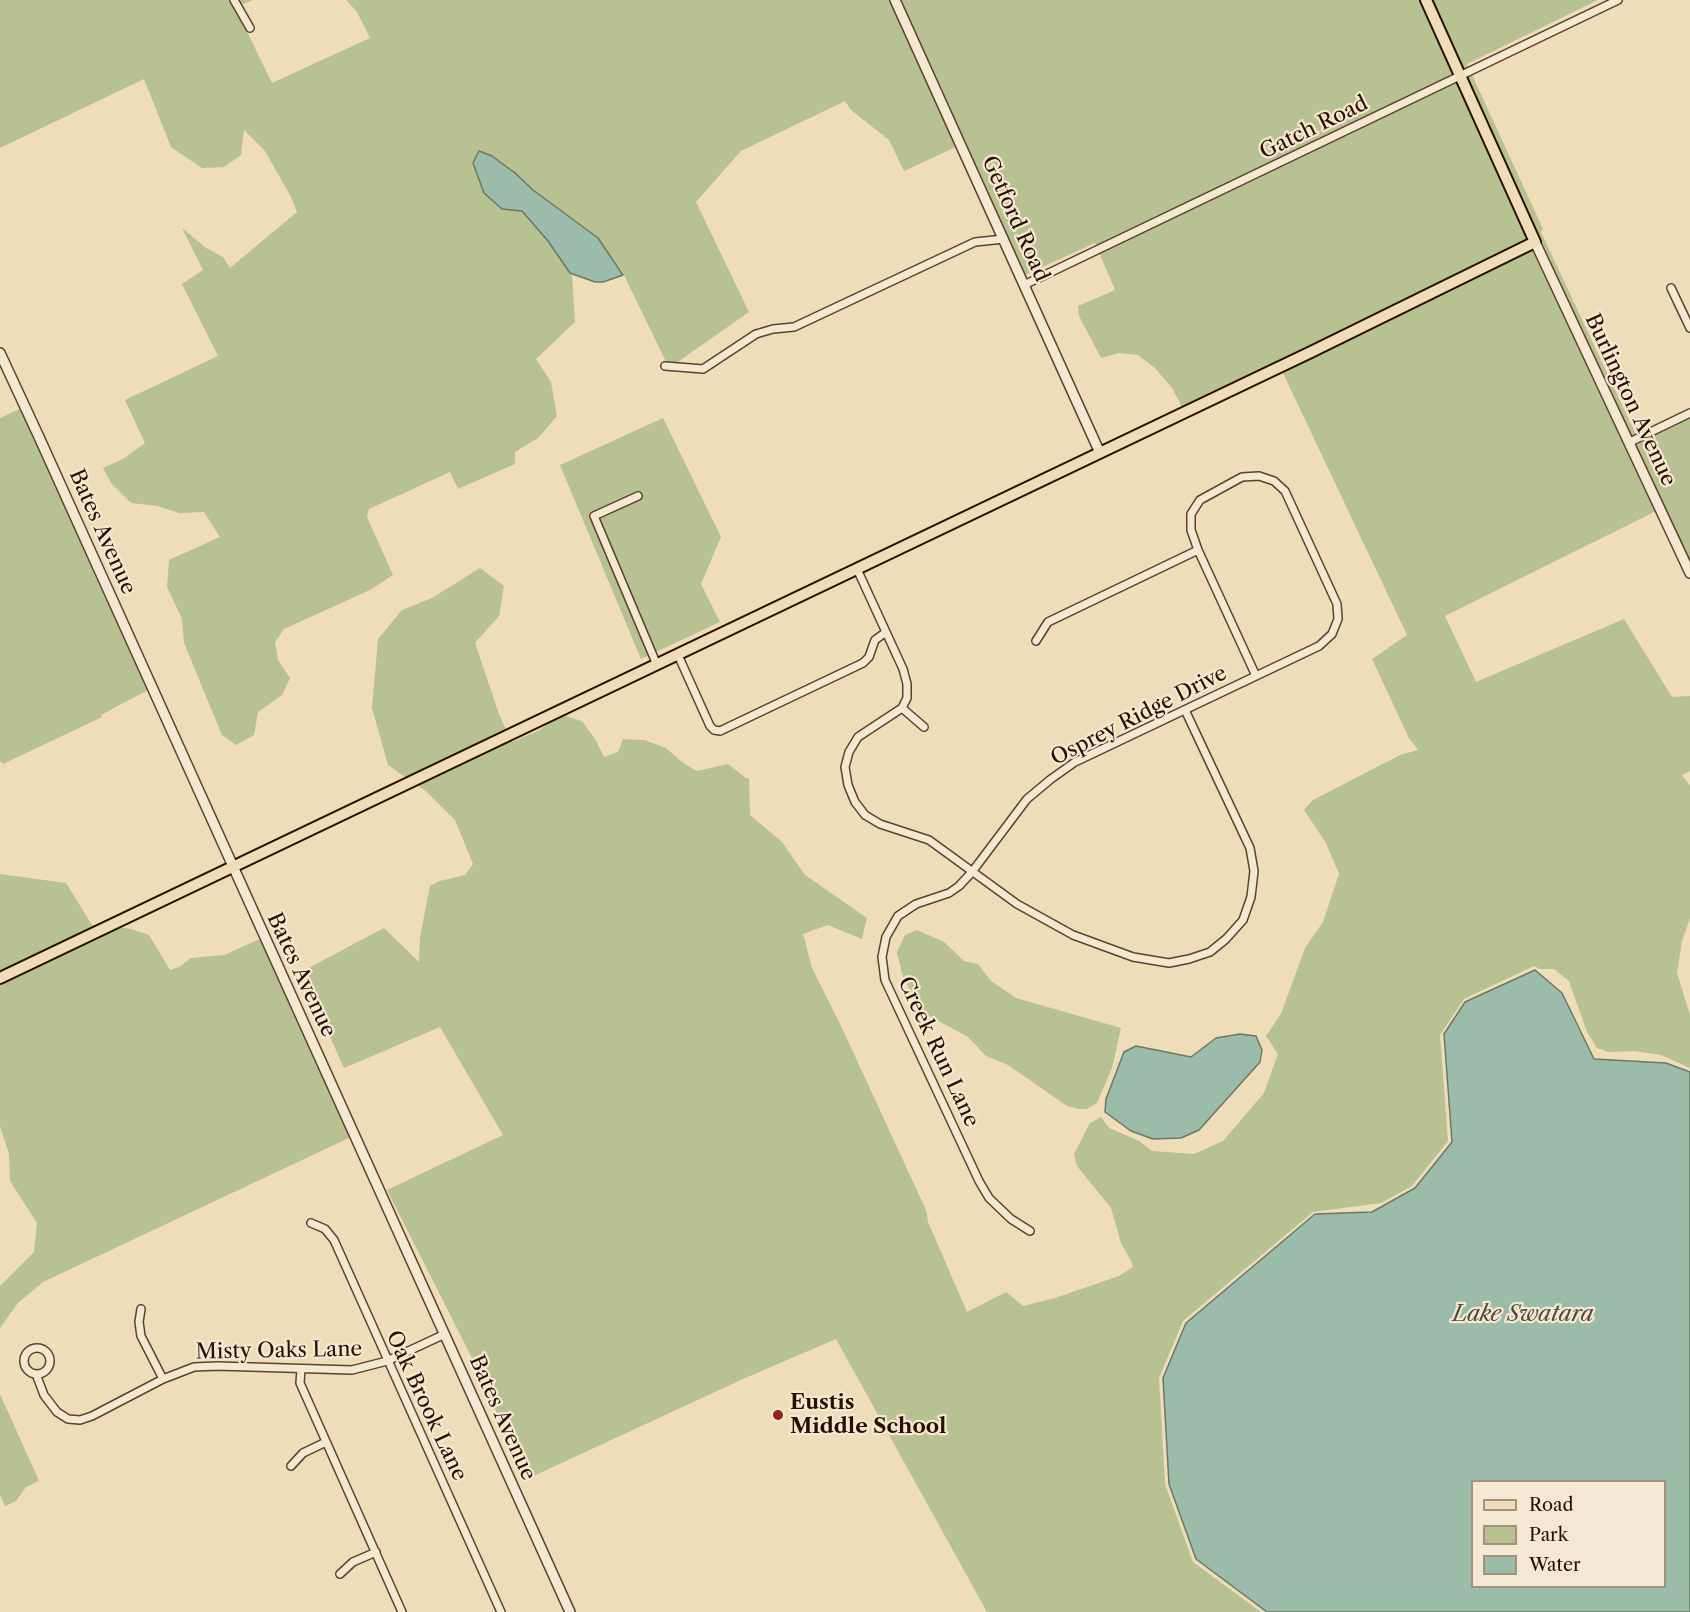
<!DOCTYPE html>
<html>
<head>
<meta charset="utf-8">
<style>
  body { margin:0 }
  #map { position:relative; width:1690px; height:1612px; overflow:hidden; background:#efdcb9; font-family:"Libre Caslon Text",serif }
  canvas { display:block }
  .legend { position:absolute; left:1471px; top:1480px; width:195px; height:108px; box-sizing:border-box; background:#f5e8d2; border:2px solid #a3917e; margin:0; padding:8px 10px; list-style:none; font-size:18px; color:#290f00 }
  .legend li { display:flex; align-items:center; gap:12px; height:30px }
  .legend b { width:30px; border:2px solid #a3917e }
</style>
</head>
<body>
<div id="map">
<canvas width="1690" height="1612"></canvas>
<ul class="legend">
<li><b style="height:8px;background:#efdcb9"></b>Road</li>
<li><b style="height:16px;background:#b7c191"></b>Park</li>
<li><b style="height:16px;background:#9bbcaa"></b>Water</li>
</ul>
</div>
<script>
const ctx = document.querySelector('canvas').getContext('2d');
ctx.lineJoin = 'round';
function fill(path, color) {
  ctx.fillStyle = color;
  ctx.fill(path, 'evenodd');
}
function toPath(rows) {
  const path = new Path2D();
  for (const r of rows) {
    if (r.length === 3) {
      path.moveTo(r[0] + r[2], r[1]);
      path.arc(r[0], r[1], r[2], 0, 2 * Math.PI);
      continue;
    }
    path.moveTo(r[0], r[1]);
    for (let i = 2; i < r.length; i += 2) path.lineTo(r[i], r[i + 1]);
  }
  return path;
}
function stroke(path, color, width, dash) {
  ctx.strokeStyle = color;
  ctx.lineWidth = width;
  ctx.lineCap = dash ? 'butt' : 'round';
  ctx.setLineDash(dash || []);
  ctx.stroke(path);
}
function drawText(font, color, halo, rows, align = 'center') {
  ctx.font = font + ' "Libre Caslon Text",serif';
  ctx.lineWidth = 4.5;
  ctx.setLineDash([]);
  ctx.textBaseline = 'middle';
  ctx.strokeStyle = halo;
  ctx.fillStyle = color;
  for (const [text, x, y, turn = 0] of rows) {
    ctx.save();
    ctx.translate(x, y);
    ctx.rotate((+turn || 0) * Math.PI / 180);
    ctx.textAlign = isNaN(turn) ? turn : align;
    if (halo) ctx.strokeText(text, 0, 0);
    ctx.fillText(text, 0, 0);
    ctx.restore();
  }
}
fill(toPath([
  [0,0,253,0,235,7,272,83,370,38,357,12,346,0,890,0,958,146,904,171,889,140,851,110,845,101,741,151,696,202,749,312,669,368,622,271,598,238,533,190,515,173,502,209,522,211,548,241,572,276,575,322,536,359,551,382,557,416,538,438,515,452,515,464,458,489,450,472,369,509,367,517,393,575,370,590,284,629,275,642,278,660,290,678,282,695,258,712,254,735,236,745,222,735,184,643,182,619,167,587,169,560,220,537,204,512,179,513,157,506,131,503,111,483,103,468,123,459,145,443,125,400,218,356,182,284,203,270,182,228,206,248,223,257,230,268,297,212,291,197,265,151,244,130,241,155,224,167,202,168,171,147,144,79,0,148],
  [900,0,1421,0,1529,240,1183,409,1172,388,1155,368,1138,355,1119,353,1101,358,1079,316,1078,306,1115,290,1095,243,1025,275],
  [1431,0,1598,0,1467,64,1543,229,1541,232,1638,439,1690,414,1690,563,1537,234],
  [1533,248,1656,511,1445,616,1476,682,1624,619,1672,697,1690,696,1690,771,1682,775,1690,786,1690,918,1682,941,1677,973,1690,1015,1690,1068,1661,1055,1634,1051,1608,1052,1597,1048,1587,1032,1569,981,1554,969,1540,969,1534,966,1464,999,1440,1035,1448,1141,1412,1186,1381,1203,1313,1212,1183,1321,1159,1378,1165,1484,1193,1562,1261,1612,987,1612,836,1339,743,1379,527,1479,468,1350,387,1190,503,1135,440,1027,344,1068,301,972,384,928,419,962,420,937,430,886,440,881,465,875,473,864,455,820,426,791,415,784,511,739,512,742,540,730,551,721,565,716,582,721,595,739,604,757,618,752,623,739,644,740,666,748,683,763,697,771,728,764,746,778,749,778,750,815,782,842,805,875,867,918,862,939,828,925,803,934,812,968,842,1028,926,1210,928,1222,967,1312,1006,1292,1023,1306,1055,1298,1119,1276,1133,1267,1132,1263,1121,1243,1111,1208,1077,1166,1074,1154,1090,1123,1101,1117,1109,1128,1139,1141,1152,1151,1194,1154,1223,1141,1264,1093,1278,1054,1266,1036,1281,1014,1305,948,1323,922,1339,874,1326,843,1304,810,1313,800,1400,755,1418,750,1409,738,1372,659,1407,635,1282,371],
  [20,409,35,438,148,690,101,715,102,717,3,764,0,761,0,418],
  [663,418,721,537,701,584,720,622,641,659,560,465],
  [480,568,504,586,499,616,475,643,499,714,507,732,408,779,388,765,372,708,378,639,402,610,432,598],
  [0,874,66,883,92,925,101,926,0,974],
  [117,927,131,929,149,935,170,970,179,967,191,958,224,955,260,939,351,1137,43,1282,18,1303,0,1328,0,1286,34,1252,37,1223,10,1181,9,1154,0,1126,0,983],
  [917,930,944,942,964,961,978,964,991,981,1016,998,1121,1028,1112,1068,1097,1103,1087,1109,1078,1109,1067,1106,1008,1065,986,1056,968,1037,920,1011,902,974,897,952,905,935],
  [0,1394,39,1481,26,1487,16,1501,5,1506,0,1495]
]), '#b7c191');
const water = toPath([
  [479,151,492,156,515,173,533,190,598,238,623,275,603,282,595,282,570,273,548,241,522,211,502,209,484,193,473,163,479,151],
  [1535,970,1562,993,1594,1059,1666,1063,1690,1072,1690,1612,1267,1612,1196,1559,1169,1484,1163,1378,1186,1323,1315,1214,1372,1212,1415,1188,1452,1142,1444,1034,1465,1002,1535,970],
  [1472,1482,1664,1482,1664,1586,1472,1586,1472,1482],
  [1240,1034,1256,1036,1262,1050,1260,1062,1199,1130,1181,1138,1153,1139,1131,1131,1105,1112,1106,1099,1124,1052,1136,1046,1191,1057,1216,1038,1240,1034]
]);
fill(water, '#9bbcaa');
stroke(water, '#6d7766', 1.5);
const minor = toPath([
  [234,0,250,28],
  [1024,285,1618,0],
  [1671,288,1690,328],
  [665,366,703,369,756,334,773,329,794,327,975,242,1004,239],
  [1630,442,1690,413],
  [638,496,594,516,657,665],
  [857,569,903,669,907,684,907,698,902,708,858,737,849,752,845,767,848,785,855,802,865,815,880,824,929,840,1017,904,1073,935,1133,957,1169,963,1189,959,1210,952,1226,939,1243,920,1251,897,1254,871,1250,848,1185,710],
  [1036,641,1048,622,1198,550],
  [678,655,710,726,714,730,720,731,863,663,869,657,875,640,886,632],
  [902,708,924,727],
  [311,1223,325,1229,334,1240,501,1612],
  [1030,1231,1011,1219,989,1198,979,1181,885,980,882,957,886,937,898,916,916,904,949,893,959,886,972,872,1027,799,1051,779,1075,762,1319,646,1332,634,1338,619,1337,604,1285,491,1274,481,1259,476,1242,477,1200,500,1191,514,1191,530,1198,550,1256,676],
  [141,1309,139,1322,141,1336,163,1379],
  [37,1361,13],
  [301,1369,300,1383,402,1612],
  [36,1374,44,1395,57,1412,68,1419,80,1420,92,1416,163,1379,194,1367,217,1366,352,1370,387,1361,445,1334],
  [291,1466,303,1453,326,1442],
  [340,1574,353,1562,376,1552]
]);
const tertiary = toPath([
  [895,0,1100,453],
  [1535,242,1690,573],
  [0,353,39,437,570,1612]
]);
const primary = toPath([
  [0,978,1311,352,1535,242,1426,0]
]);
stroke(minor, '#5a422e', 10);
stroke(tertiary, '#5a422e', 12);
stroke(primary, '#290f00', 14);
stroke(minor, '#f5e8d2', 7);
stroke(tertiary, '#f5e8d2', 9);
stroke(primary, '#efdcb9', 10);
for (const [x, y, r, color] of [
  [778,1415,6,"#8f2418"]
]) {
  const dot = new Path2D();
  dot.arc(x, y, r, 0, 2 * Math.PI);
  ctx.fillStyle = color;
  ctx.fill(dot);
  stroke(dot, '#f5e8d2', 2);
}
drawText('21px', '#290f00', '#f5e8d2', [
  ["Gatch Road",1314,128,-26],
  ["Getford Road",1015,219,66],
  ["Burlington Avenue",1630,400,65],
  ["Bates Avenue",102,532,66],
  ["Osprey Ridge Drive",1139,716,-27],
  ["Bates Avenue",301,975,65],
  ["Creek Run Lane",938,1052,65],
  ["Misty Oaks Lane",279,1351,-1],
  ["Oak Brook Lane",426,1406,65],
  ["Bates Avenue",502,1418,66]
]);
drawText('bold 21px', '#290f00', '#f5e8d2', [
  ["Eustis",790,1403],
  ["Middle School",790,1427]
], 'left');
drawText('italic 22px', '#514c3c', '#f5e8d2', [
  ["Lake Swatara",1523,1315]
]);
</script>
</body>
</html>
